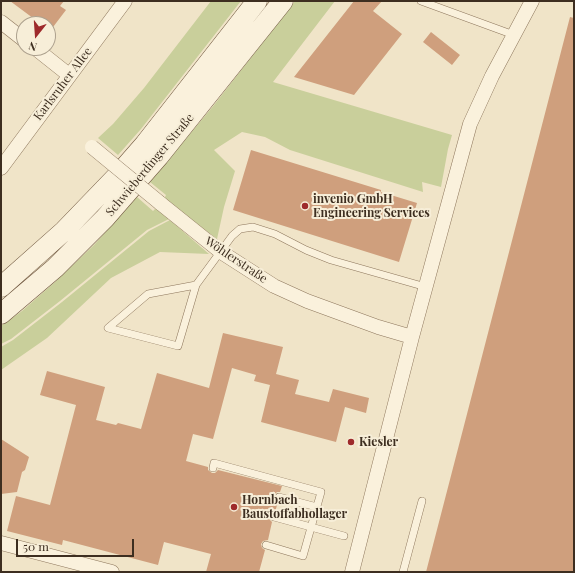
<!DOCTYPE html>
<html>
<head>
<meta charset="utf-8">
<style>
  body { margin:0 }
  #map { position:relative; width:575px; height:573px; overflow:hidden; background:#f0e4c8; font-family:"Playfair Display",serif }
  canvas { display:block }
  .frame { position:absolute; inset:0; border:2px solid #3d2e20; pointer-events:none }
  .north { position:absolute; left:16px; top:16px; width:40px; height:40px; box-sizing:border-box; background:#f7eed8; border:1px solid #ada18e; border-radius:50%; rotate:197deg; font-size:11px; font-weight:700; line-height:16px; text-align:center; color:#3d2e20 }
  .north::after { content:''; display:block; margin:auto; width:14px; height:18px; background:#9e2a2b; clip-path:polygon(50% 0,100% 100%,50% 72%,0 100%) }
  .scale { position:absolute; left:16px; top:539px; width:118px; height:18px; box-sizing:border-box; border:2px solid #3d2e20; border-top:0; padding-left:5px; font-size:12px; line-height:14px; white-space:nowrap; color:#3d2e20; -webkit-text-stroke:3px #f7eed8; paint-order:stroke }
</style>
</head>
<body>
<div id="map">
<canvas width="575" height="573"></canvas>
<div class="frame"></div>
<div class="north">N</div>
<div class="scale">50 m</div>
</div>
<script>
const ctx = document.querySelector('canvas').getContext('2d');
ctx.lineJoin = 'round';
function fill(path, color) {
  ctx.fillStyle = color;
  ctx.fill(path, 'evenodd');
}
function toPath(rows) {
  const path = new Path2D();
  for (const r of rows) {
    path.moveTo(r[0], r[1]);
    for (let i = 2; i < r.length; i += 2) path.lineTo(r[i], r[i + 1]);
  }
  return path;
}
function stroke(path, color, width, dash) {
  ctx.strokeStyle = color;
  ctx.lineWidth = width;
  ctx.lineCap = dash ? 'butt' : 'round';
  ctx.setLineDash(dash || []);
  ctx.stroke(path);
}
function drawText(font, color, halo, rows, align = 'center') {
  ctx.font = font + ' "Playfair Display",serif';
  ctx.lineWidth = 4;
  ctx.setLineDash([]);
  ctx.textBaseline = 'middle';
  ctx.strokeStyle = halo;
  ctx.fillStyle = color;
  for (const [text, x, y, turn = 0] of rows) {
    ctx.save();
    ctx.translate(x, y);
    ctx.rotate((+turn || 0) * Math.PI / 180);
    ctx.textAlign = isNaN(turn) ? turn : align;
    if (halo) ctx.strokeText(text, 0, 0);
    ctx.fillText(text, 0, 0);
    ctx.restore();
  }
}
fill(toPath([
  [211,1,241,1,141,129,118,155,98,138,113,124,144,88],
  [295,1,335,1,273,82,452,135,448,149,441,187,422,182,423,192,290,150,265,137,242,132,214,150,235,171,224,207,217,239,164,199,166,195,150,182,214,105],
  [137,197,153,211,156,208,169,219,147,230,60,301,11,339,1,344,1,326,22,311,55,282,94,245],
  [170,220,209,254,160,252,111,278,47,338,1,370,1,347,13,340,62,302,149,231]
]), '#c9cf9b');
fill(toPath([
  [10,1,64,1,60,6,66,10,50,31,48,30,48,24,41,24],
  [354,1,382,1,373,11,402,34,354,95,294,77],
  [570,17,574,18,574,572,426,572],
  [431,32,460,55,452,65,423,42],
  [251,150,381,190,381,192,417,203,399,262,233,210],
  [223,333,283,347,276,374,299,380,295,394,329,402,333,389,369,398,366,413,345,407,336,442,261,422,270,385,254,381,256,375,232,368,213,439,193,434,186,461,208,467,208,470,212,473,215,473,218,470,282,486,280,492,277,492,274,495,274,499,278,502,275,512,271,513,269,516,270,520,272,522,268,540,263,541,261,544,262,548,265,550,259,572,206,572,211,554,164,542,158,565,63,540,62,545,7,531,16,496,50,505,76,405,40,395,47,371,105,387,96,420,116,425,118,423,141,429,157,373,209,388],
  [1,439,29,457,25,470,22,472,17,492,1,494]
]), '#cf9f7d');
const lane = toPath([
  [421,1,514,35],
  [196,285,148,294,108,328,178,346,196,285,232,236,240,229,253,227,275,234,306,250,331,260,426,287],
  [213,468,214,463,321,492,303,556,266,545],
  [279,497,317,507],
  [274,517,344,536],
  [403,572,422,501]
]);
const street = toPath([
  [1,22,24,40],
  [35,48,69,75],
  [1,168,125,1],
  [160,203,221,252,274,286,307,301,378,327,412,337],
  [1,543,112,572],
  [352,572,412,337,470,124,492,76,532,1]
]);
const secondary = toPath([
  [1,287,64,231,117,176,145,144,257,1],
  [1,314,55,268,105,218,159,156,283,1]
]);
stroke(lane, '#8d765c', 8);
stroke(street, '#8d765c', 15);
stroke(secondary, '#6f573f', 21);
stroke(lane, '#faf1dc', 7);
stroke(street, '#faf1dc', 14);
stroke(secondary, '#faf1dc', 20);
const streetBridge = toPath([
  [92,147,160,203]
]);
stroke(streetBridge, '#8d765c', 15, []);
stroke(streetBridge, '#faf1dc', 14);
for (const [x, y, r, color] of [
  [305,206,4,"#9e2a2b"],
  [351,442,4,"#9e2a2b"],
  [234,507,4,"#9e2a2b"]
]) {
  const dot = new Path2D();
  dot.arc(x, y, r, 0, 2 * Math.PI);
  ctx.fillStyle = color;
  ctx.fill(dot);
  stroke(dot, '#f7eed8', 1.5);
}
drawText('12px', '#3d2e20', '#f7eed8', [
  ["Karlsruher Allee",63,84,-53],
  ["Schwieberdinger Straße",150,165,-50],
  ["Wöhlerstraße",236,260,34]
]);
drawText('bold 12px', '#3d2e20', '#f7eed8', [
  ["invenio GmbH",313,199],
  ["Engineering Services",313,213],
  ["Kiesler",359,442],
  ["Hornbach",242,500],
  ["Baustoffabhollager",242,514]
], 'left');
</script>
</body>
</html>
